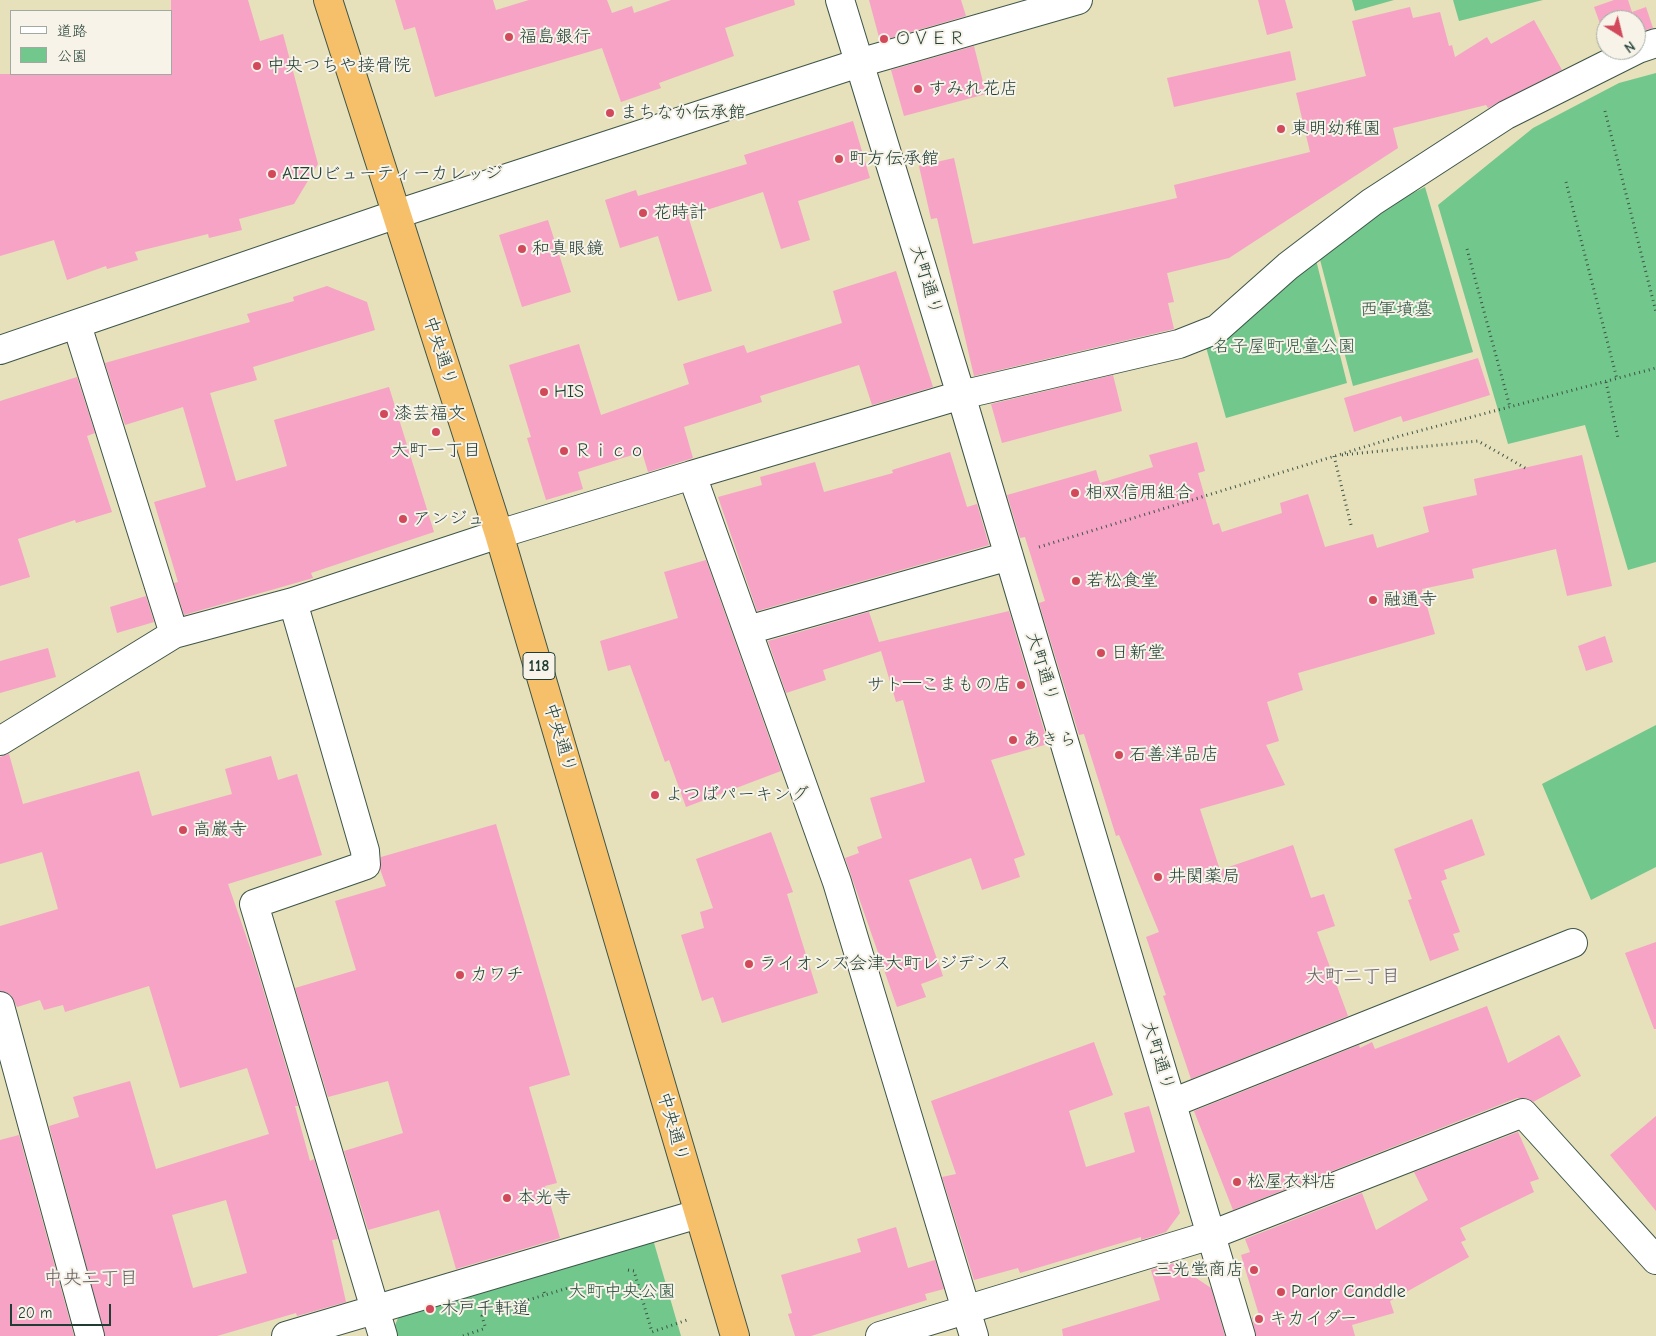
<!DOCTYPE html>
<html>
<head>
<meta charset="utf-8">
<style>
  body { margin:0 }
  #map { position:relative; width:1656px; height:1336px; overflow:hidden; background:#e6e0bb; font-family:"Comic Neue","Klee One",sans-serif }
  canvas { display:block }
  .legend { position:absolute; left:10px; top:10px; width:162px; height:65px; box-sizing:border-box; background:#f7f3e8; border:1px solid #a1aaa0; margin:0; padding:6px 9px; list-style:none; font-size:15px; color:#1f3d34 }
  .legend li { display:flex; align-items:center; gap:10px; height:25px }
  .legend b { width:25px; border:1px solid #a1aaa0 }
  .north { position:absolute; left:1596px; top:10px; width:50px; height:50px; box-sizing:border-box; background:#f7f3e8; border:1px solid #a1aaa0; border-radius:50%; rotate:144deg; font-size:14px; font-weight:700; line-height:20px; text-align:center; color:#1f3d34 }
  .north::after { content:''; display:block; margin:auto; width:18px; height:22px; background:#d1495b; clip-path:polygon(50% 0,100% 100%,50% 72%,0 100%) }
  .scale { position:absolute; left:10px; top:1304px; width:101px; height:22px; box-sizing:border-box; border:2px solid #1f3d34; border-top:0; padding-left:6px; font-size:15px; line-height:18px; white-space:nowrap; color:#1f3d34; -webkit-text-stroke:4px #f7f3e8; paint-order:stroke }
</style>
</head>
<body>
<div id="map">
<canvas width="1656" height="1336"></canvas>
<ul class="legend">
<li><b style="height:6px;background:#fff"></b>道路</li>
<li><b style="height:14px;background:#72c78c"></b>公園</li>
</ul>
<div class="north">N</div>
<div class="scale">20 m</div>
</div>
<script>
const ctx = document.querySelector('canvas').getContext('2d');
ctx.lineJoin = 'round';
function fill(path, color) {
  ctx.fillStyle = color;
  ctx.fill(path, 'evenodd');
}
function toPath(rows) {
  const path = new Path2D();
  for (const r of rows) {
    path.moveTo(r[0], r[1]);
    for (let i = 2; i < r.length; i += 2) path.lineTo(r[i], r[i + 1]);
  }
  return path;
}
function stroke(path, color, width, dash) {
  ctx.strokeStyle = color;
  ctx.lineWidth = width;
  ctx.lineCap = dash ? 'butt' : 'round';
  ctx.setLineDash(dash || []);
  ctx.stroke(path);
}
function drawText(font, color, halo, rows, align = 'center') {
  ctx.font = font + ' "Comic Neue","Klee One",sans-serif';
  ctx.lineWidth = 4;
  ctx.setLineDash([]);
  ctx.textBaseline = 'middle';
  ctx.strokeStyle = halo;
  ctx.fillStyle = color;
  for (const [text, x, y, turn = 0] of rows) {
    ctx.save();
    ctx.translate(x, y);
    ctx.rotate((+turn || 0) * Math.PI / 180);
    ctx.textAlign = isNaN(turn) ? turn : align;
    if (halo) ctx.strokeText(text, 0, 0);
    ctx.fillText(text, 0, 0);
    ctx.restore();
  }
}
fill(toPath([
  [1352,0,1394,0,1355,11],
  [1453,0,1543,0,1459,21],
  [1656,73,1656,562,1628,570,1585,425,1508,444,1438,205,1533,128,1619,83],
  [1425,187,1473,352,1353,386,1318,252,1378,210],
  [1314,252,1347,383,1226,418,1204,340],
  [1656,725,1656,867,1591,900,1542,784],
  [652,1236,681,1336,395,1336,393,1330,401,1311]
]), '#72c78c');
fill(toPath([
  [171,0,248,0,260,41,283,34,318,164,294,204,239,219,242,230,209,238,208,234,135,252,138,260,107,269,106,266,67,280,54,240,0,256,0,74,171,74],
  [395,0,493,0,496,10,529,0,607,0,612,13,632,6,634,13,671,0,794,0,795,5,725,28,734,56,659,83,661,88,621,102,602,48,435,97,415,27,404,30],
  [869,0,961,0,966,16,880,41],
  [1258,0,1285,0,1293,28,1267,35],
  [1614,0,1628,0,1632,12,1646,7,1653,28,1636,33,1636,20,1606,20,1606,40,1594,7],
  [1410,7,1413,18,1440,12,1449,46,1452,45,1455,57,1487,37,1491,44,1534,20,1562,70,1488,108,1486,105,1393,128,1398,148,1229,258,1167,273,1174,302,1168,303,1174,329,974,376,937,218,931,219,919,166,954,158,973,244,1177,198,1174,185,1310,152,1296,93,1366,76,1352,21],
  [974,46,986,94,904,116,891,70],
  [1290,51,1296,80,1174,107,1167,78],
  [853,121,870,178,798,201,810,240,781,249,763,192,688,216,712,291,678,301,658,236,620,248,605,200,636,190,638,196,747,164,744,155],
  [548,220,571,292,522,307,499,235],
  [896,271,933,387,872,405,859,365,760,396,762,402,684,427,693,458,648,472,642,452,578,472,583,489,546,500,527,438,531,437,509,365,579,344,601,415,689,384,683,364,744,345,747,353,842,323,833,291],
  [327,286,367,302,375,330,253,367,257,380,210,393,236,481,287,466,274,420,389,387,434,532,311,573,313,578,184,615,174,583,178,582,154,502,206,487,183,407,125,425,105,363,250,322,247,314,294,301,293,297],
  [1478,358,1490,395,1403,422,1401,416,1354,432,1344,398],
  [1113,375,1122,411,1002,443,991,404],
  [77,377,95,433,87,436,112,512,76,523,75,520,18,539,30,577,0,586,0,401],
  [1197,442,1205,471,1198,473,1213,525,1219,523,1222,532,1282,513,1280,503,1308,494,1325,547,1373,534,1377,548,1429,532,1423,507,1477,495,1474,479,1582,455,1612,586,1567,596,1556,549,1472,569,1474,578,1422,589,1435,634,1298,673,1303,690,1267,702,1279,741,1266,745,1285,785,1200,809,1220,870,1293,845,1311,898,1324,894,1335,926,1317,932,1348,1016,1191,1079,1163,996,1166,995,1146,937,1159,932,1119,835,1116,836,1084,734,1079,735,1039,603,1045,601,1025,537,1020,538,1007,495,1096,470,1100,483,1153,467,1149,455],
  [950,452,967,507,977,504,989,545,757,611,718,497,762,485,760,477,815,462,824,492,893,473,892,470],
  [706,560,781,771,686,807,669,760,665,762,630,665,608,671,600,641,678,618,664,572],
  [146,596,154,622,117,633,110,607],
  [1009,611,1048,744,991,760,1025,855,1014,859,1020,877,982,890,971,858,909,880,943,976,921,984,926,997,897,1007,845,858,859,853,857,847,882,838,870,798,925,782,903,700,896,702,881,651,823,670,826,680,786,693,768,641,869,612,879,642],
  [1605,636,1613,662,1586,671,1578,646],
  [48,648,56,677,0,693,0,661],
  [9,754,23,804,139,771,152,816,232,794,225,769,271,756,278,780,297,774,322,855,228,884,254,959,298,1106,295,1106,310,1161,314,1159,338,1239,332,1240,346,1302,297,1316,296,1313,217,1336,105,1336,49,1126,79,1117,73,1097,130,1081,156,1169,269,1134,247,1068,180,1088,149,986,65,1012,63,1005,44,1010,40,1000,17,1007,11,995,0,991,0,926,58,909,42,852,0,864,0,757],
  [226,1200,247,1273,193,1288,172,1215],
  [1472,819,1485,855,1444,870,1447,879,1441,881,1460,932,1453,934,1459,950,1430,961,1408,900,1412,899,1394,849],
  [496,824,570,1075,529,1087,557,1183,545,1186,560,1238,456,1269,439,1210,368,1230,344,1151,403,1133,388,1081,328,1097,295,988,356,970,335,901,386,886,380,869,381,857],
  [771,832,793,892,787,894,818,993,722,1023,713,997,702,1001,681,935,704,928,700,912,713,908,696,859],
  [1656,942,1656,1029,1654,1029,1625,953],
  [1487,1006,1508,1063,1559,1035,1581,1076,1533,1102,1526,1098,1517,1098,1233,1210,1194,1111,1359,1045,1360,1048,1372,1042,1375,1049],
  [1094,1042,1113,1095,1069,1111,1086,1167,1135,1152,1124,1113,1149,1106,1180,1213,1166,1232,1141,1240,1141,1237,1020,1273,1018,1268,974,1280,942,1177,956,1174,931,1101],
  [1656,1116,1656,1211,1610,1155],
  [1518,1132,1539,1179,1530,1182,1534,1192,1460,1228,1466,1240,1461,1242,1469,1257,1390,1301,1394,1313,1352,1325,1355,1336,1256,1336,1252,1317,1262,1325,1241,1255,1250,1252,1245,1239,1362,1193,1376,1230,1428,1200,1414,1172],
  [19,1135,74,1336,0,1336,0,1140],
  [896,1227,908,1268,935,1260,944,1289,925,1294,927,1300,811,1336,795,1336,788,1314,792,1313,781,1275,861,1252,857,1239],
  [1174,1263,1211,1288,1225,1336,1063,1336,1062,1329,1160,1300,1151,1270]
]), '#f6a3c6');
const minor = toPath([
  [840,0,961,395,1241,1336],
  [77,325,174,634],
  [0,350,397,214,859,63,1078,0],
  [692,475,961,395,1179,344,1217,329,1288,266,1372,202,1506,115,1638,49,1656,43],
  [293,602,365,851,366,865,254,904,383,1336],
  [748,630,1009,556],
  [0,741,174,634,293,602,499,534,692,475,837,882,974,1336],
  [0,1006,90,1336],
  [1172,1103,1573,943],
  [286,1336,698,1214],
  [880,1336,1211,1235,1523,1113,1656,1260]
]);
const highway = toPath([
  [328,0,499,534,735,1336]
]);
stroke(minor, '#3d5548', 30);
stroke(highway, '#3d5548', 30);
stroke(toPath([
  [1605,111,1656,312],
  [1566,182,1617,379],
  [1467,249,1510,407],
  [1606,382,1618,438],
  [1342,455,1478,441,1527,469],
  [1334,456,1351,525],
  [1039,547,1400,436,1656,368],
  [628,1270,634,1271,652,1332,687,1320],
  [544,1292,545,1295,571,1287],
  [528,1300,545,1295],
  [463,1336,483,1329,485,1326,482,1316,486,1312]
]), '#3d5548', 3, [1, 4]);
stroke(minor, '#fff', 28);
stroke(highway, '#f6c06b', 28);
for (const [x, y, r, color] of [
  [509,37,5,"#d1495b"],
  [884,39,5,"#d1495b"],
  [257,66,5,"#d1495b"],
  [918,89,5,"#d1495b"],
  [610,113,5,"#d1495b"],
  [1281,129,5,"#d1495b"],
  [839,159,5,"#d1495b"],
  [272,174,5,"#d1495b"],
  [643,213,5,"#d1495b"],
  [522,249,5,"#d1495b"],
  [544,392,5,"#d1495b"],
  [384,414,5,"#d1495b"],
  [436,432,5,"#d1495b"],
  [564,451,5,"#d1495b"],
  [1075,493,5,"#d1495b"],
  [403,519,5,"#d1495b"],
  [1076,581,5,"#d1495b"],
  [1373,600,5,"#d1495b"],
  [1101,653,5,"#d1495b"],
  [1021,685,5,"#d1495b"],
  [1013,740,5,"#d1495b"],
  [1119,755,5,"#d1495b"],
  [655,795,5,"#d1495b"],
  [183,830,5,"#d1495b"],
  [1158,877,5,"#d1495b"],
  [749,964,5,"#d1495b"],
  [460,975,5,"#d1495b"],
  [1237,1182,5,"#d1495b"],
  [507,1198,5,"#d1495b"],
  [1254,1270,5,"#d1495b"],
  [1281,1292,5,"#d1495b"],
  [430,1309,5,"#d1495b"],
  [1259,1319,5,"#d1495b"]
]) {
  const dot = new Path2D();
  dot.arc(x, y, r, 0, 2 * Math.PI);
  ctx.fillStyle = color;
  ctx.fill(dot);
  stroke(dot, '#f7f3e8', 2);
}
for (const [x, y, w] of [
  [539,666,32]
]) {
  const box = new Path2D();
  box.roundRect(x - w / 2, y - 13.5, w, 27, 4);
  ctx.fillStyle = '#f7f3e8';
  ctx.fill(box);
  stroke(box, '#1f3d34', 1);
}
drawText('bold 16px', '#1f3d34', null, [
  ["118",539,666]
]);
drawText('18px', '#1f3d34', '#f7f3e8', [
  ["福島銀行",519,37],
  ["ＯＶＥＲ",894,39],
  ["中央つちや接骨院",267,66],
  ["すみれ花店",928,89],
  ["まちなか伝承館",620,113],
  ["東明幼稚園",1291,129],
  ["町方伝承館",849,159],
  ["AIZUビューティーカレッジ",282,174],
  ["花時計",653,213],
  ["和真眼鏡",532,249],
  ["HIS",554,392],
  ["漆芸福文",394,414],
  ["大町一丁目",436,451,"center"],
  ["Ｒｉｃｏ",574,451],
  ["相双信用組合",1085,493],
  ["アンジュ",413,519],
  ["若松食堂",1086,581],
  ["融通寺",1383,600],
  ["日新堂",1111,653],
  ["サト―こまもの店",1011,685,"right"],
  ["あきら",1023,740],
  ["石善洋品店",1129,755],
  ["よつばパーキング",665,795],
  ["高巌寺",193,830],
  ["井関薬局",1168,877],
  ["ライオンズ会津大町レジデンス",759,964],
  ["カワチ",470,975],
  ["松屋衣料店",1247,1182],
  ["本光寺",517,1198],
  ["三光堂商店",1244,1270,"right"],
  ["Parlor Canddle",1291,1292],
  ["木戸千軒道",440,1309],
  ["キカイダー",1269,1319]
], 'left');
drawText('18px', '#1f3d34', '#f7f3e8', [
  ["大町通り",926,280,73],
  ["中央通り",440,351,72],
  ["大町通り",1042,667,73],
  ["中央通り",560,738,73],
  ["大町通り",1158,1056,73],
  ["中央通り",673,1127,74]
]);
drawText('18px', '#305946', '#f7f3e8', [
  ["西軍墳墓",1396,310],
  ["名子屋町児童公園",1284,347],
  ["大町中央公園",622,1292]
]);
drawText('19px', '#6a6167', '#f7f3e8', [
  ["大町二丁目",1353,977],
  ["中央二丁目",91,1279]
]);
</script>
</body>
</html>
